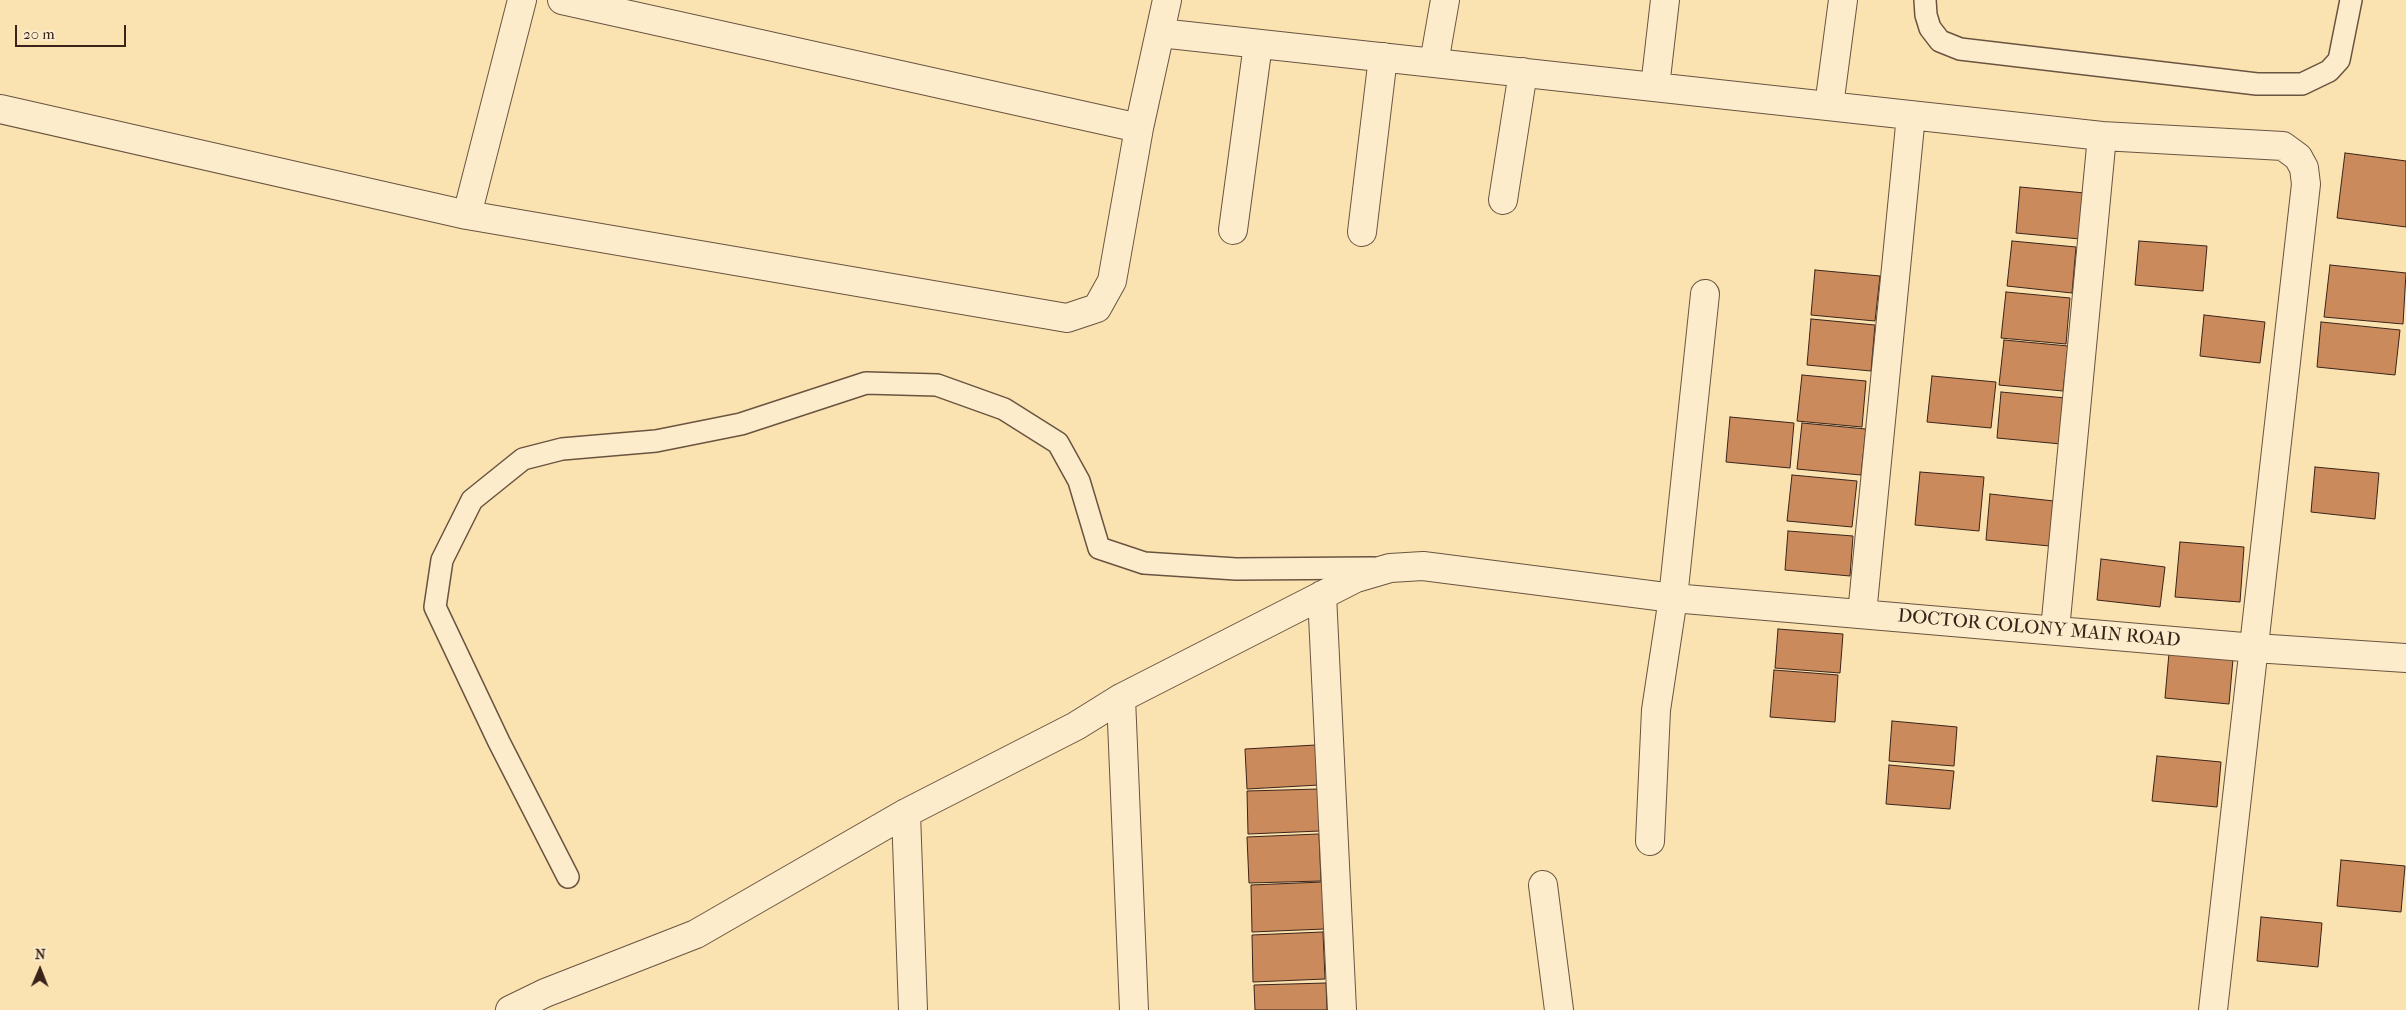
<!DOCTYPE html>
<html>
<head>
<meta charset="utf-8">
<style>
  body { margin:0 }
  #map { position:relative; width:2406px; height:1010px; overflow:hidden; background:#fae2b1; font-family:"IM FELL French Canon",serif }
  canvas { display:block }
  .north { position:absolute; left:15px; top:945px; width:50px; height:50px; -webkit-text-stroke:4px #fceccc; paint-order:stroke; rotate:1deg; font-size:14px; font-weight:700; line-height:20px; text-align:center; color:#3a241a }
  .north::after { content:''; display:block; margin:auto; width:18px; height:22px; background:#3a241a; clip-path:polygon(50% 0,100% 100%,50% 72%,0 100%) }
  .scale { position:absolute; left:15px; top:25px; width:111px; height:22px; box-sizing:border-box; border:2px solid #3a241a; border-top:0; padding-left:6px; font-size:15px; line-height:18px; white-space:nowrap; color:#3a241a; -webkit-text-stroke:4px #fceccc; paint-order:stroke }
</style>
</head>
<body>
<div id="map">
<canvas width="2406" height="1010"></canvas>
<div class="north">N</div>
<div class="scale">20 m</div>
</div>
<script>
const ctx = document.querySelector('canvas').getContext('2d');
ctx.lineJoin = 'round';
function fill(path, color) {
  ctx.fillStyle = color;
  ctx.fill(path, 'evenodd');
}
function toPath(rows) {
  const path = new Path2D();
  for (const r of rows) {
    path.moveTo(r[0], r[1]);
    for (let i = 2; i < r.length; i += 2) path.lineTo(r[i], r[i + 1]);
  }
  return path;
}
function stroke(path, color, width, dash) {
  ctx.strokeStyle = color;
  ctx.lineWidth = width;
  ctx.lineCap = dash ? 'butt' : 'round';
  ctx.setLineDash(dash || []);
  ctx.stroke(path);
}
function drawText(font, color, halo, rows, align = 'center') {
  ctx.font = font + ' "IM FELL French Canon",serif';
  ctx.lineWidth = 4;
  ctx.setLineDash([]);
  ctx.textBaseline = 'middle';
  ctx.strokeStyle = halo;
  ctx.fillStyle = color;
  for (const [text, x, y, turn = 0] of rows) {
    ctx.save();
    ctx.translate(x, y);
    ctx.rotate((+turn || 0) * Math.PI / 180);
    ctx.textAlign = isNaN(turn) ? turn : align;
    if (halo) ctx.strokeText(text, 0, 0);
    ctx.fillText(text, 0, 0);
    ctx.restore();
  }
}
const building = toPath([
  [2345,153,2406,161,2406,227,2337,218,2345,153],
  [2020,187,2085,193,2080,239,2016,233,2020,187],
  [2012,241,2076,247,2072,293,2007,286,2012,241],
  [2139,241,2207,246,2203,291,2135,285,2139,241],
  [2330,265,2406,273,2403,324,2324,317,2330,265],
  [1815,270,1880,276,1875,321,1811,315,1815,270],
  [2006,292,2070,298,2066,344,2001,338,2006,292],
  [2204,315,2265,322,2260,363,2200,356,2204,315],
  [1811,319,1875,325,1871,371,1807,365,1811,319],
  [2321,322,2400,330,2395,375,2317,367,2321,322],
  [2004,340,2068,346,2063,391,1999,385,2004,340],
  [1802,375,1866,381,1862,427,1797,421,1802,375],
  [1932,376,1996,382,1991,428,1927,422,1932,376],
  [2001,392,2066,398,2061,444,1997,438,2001,392],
  [1730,417,1794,423,1790,468,1726,462,1730,417],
  [1802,423,1866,429,1861,475,1797,469,1802,423],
  [2315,467,2379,473,2375,519,2311,512,2315,467],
  [1920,472,1984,477,1979,531,1915,525,1920,472],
  [1792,475,1857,481,1852,527,1787,521,1792,475],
  [1990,494,2054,501,2050,546,1986,540,1990,494],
  [1788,531,1853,536,1850,576,1785,570,1788,531],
  [2180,542,2244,547,2240,602,2175,597,2180,542],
  [2101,559,2165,567,2160,607,2097,600,2101,559],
  [1778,629,1843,634,1840,673,1775,668,1778,629],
  [2169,653,2233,659,2229,704,2165,698,2169,653],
  [1774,670,1838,675,1835,722,1770,717,1774,670],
  [1892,721,1957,727,1954,766,1889,761,1892,721],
  [1316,745,1319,785,1247,789,1245,749,1316,745],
  [2157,756,2221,762,2217,807,2152,801,2157,756],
  [1889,765,1954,771,1950,809,1886,804,1889,765],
  [1319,789,1320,831,1248,834,1247,791,1319,789],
  [1319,834,1321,881,1249,883,1247,837,1319,834],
  [2341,860,2405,866,2401,912,2337,906,2341,860],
  [1323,882,1324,929,1252,932,1251,885,1323,882],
  [2261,917,2322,923,2318,967,2257,961,2261,917],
  [1323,932,1325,979,1253,982,1252,935,1323,932],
  [1326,983,1327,1010,1255,1010,1254,985,1326,983]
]);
fill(building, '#cb8a5b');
stroke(building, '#3a241a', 1);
const lane = toPath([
  [1925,0,1926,15,1930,28,1940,41,1960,49,2257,84,2302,84,2329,71,2339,60,2351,0],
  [568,877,499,742,435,607,442,560,472,500,523,459,562,449,656,441,741,424,866,383,937,385,1004,409,1058,443,1079,481,1099,548,1144,563,1236,569,1373,568]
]);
const street = toPath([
  [562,0,1139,128],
  [1160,33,2102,136,2283,146,2298,157,2304,168,2306,184,2213,1010],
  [1434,63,1445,0],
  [1655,87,1665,0],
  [1829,106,1843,0],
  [0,109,467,215,1067,318,1097,308,1112,281,1139,128,1167,0],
  [1503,200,1523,72],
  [467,215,522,0],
  [1233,230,1258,44],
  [1362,232,1383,57],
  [1322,595,1342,1010],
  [1862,614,1911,115],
  [2055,630,2102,136],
  [1121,698,1134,1010],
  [906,813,913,1010],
  [1650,841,1656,710,1673,598,1705,294],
  [1543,885,1559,1010],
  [510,1010,545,993,696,934,906,813,1076,726,1121,698,1356,578,1390,568,1423,566,1673,598,2255,648,2406,658]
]);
stroke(lane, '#6a5440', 24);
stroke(street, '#6a5440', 30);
stroke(lane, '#fceccc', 21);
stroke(street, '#fceccc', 28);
drawText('19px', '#3a241a', '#fceccc', [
  ["DOCTOR COLONY MAIN ROAD",2039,629,5]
]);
</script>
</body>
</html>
